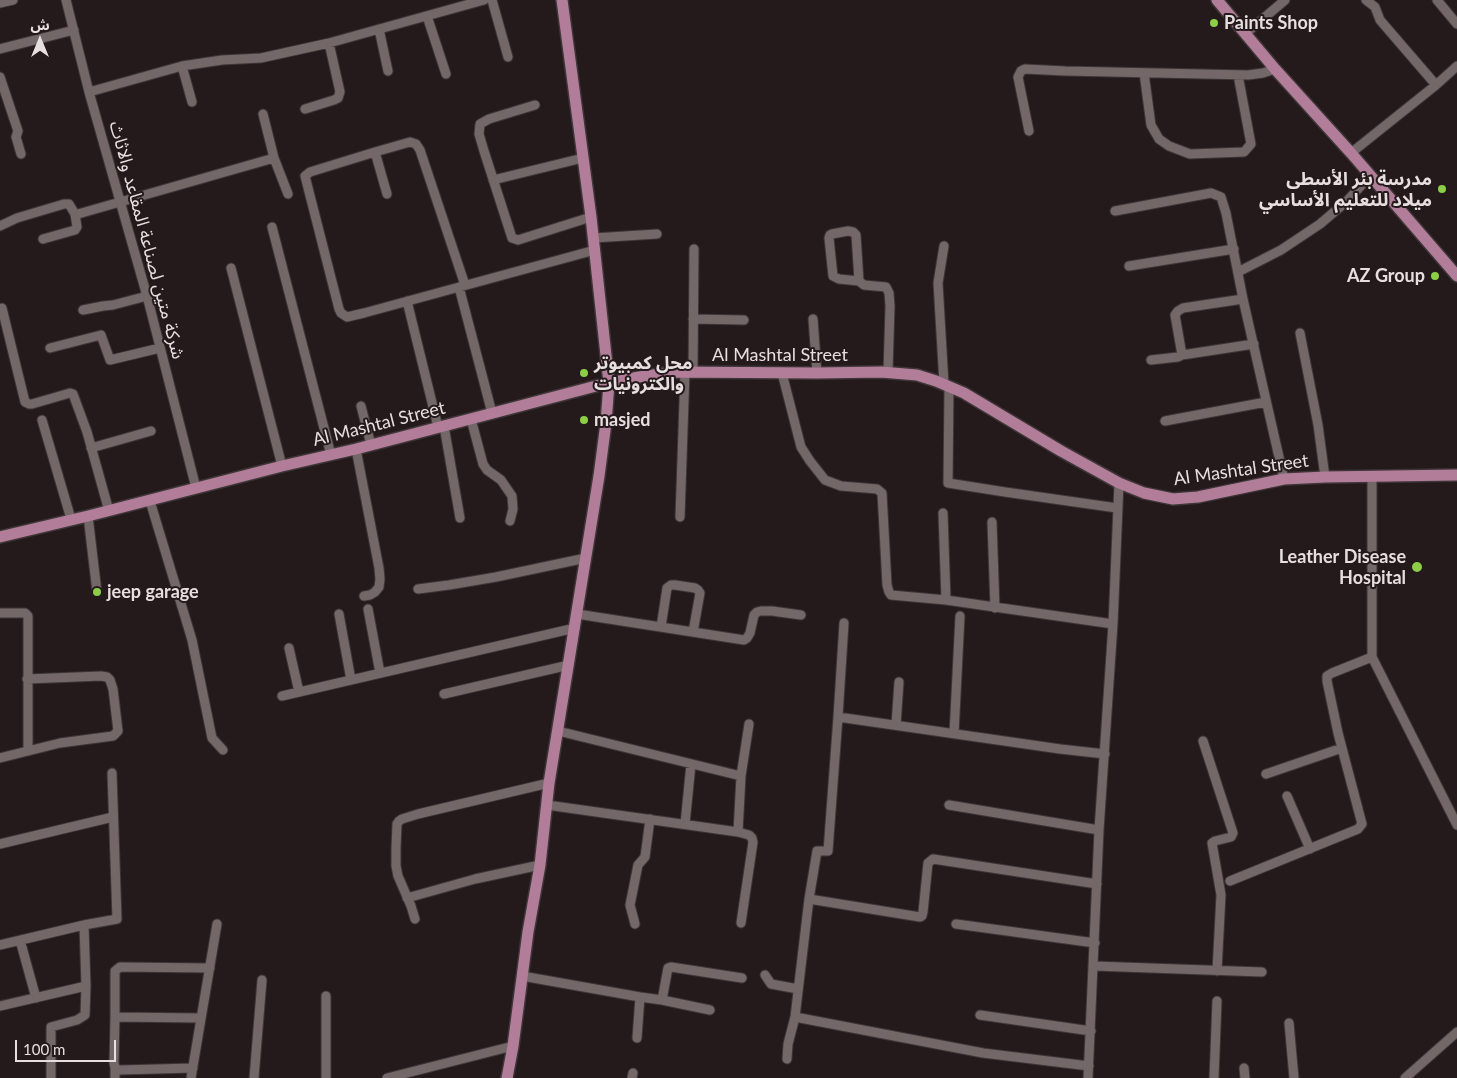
<!DOCTYPE html>
<html>
<head>
<meta charset="utf-8">
<style>
  body { margin:0 }
  #map { position:relative; width:1457px; height:1078px; overflow:hidden; background:#241a1b; font-family:Lato,"Noto Sans Arabic",sans-serif }
  canvas { display:block }
  .north { position:absolute; left:15px; top:15px; width:50px; height:50px; -webkit-text-stroke:4px #241a1b; paint-order:stroke; rotate:0deg; font-size:14px; font-weight:700; line-height:20px; text-align:center; color:#e6dedf }
  .north::after { content:''; display:block; margin:auto; width:18px; height:22px; background:#e6dedf; clip-path:polygon(50% 0,100% 100%,50% 72%,0 100%) }
  .scale { position:absolute; left:15px; top:1040px; width:101px; height:22px; box-sizing:border-box; border:2px solid #e6dedf; border-top:0; padding-left:6px; font-size:15px; line-height:18px; white-space:nowrap; color:#e6dedf; -webkit-text-stroke:4px #241a1b; paint-order:stroke }
</style>
</head>
<body>
<div id="map">
<canvas width="1457" height="1078"></canvas>
<div class="north">ش</div>
<div class="scale">100 m</div>
</div>
<script>
const ctx = document.querySelector('canvas').getContext('2d');
ctx.lineJoin = 'round';
function toPath(rows) {
  const path = new Path2D();
  for (const r of rows) {
    path.moveTo(r[0], r[1]);
    for (let i = 2; i < r.length; i += 2) path.lineTo(r[i], r[i + 1]);
  }
  return path;
}
function stroke(path, color, width, dash) {
  ctx.strokeStyle = color;
  ctx.lineWidth = width;
  ctx.lineCap = dash ? 'butt' : 'round';
  ctx.setLineDash(dash || []);
  ctx.stroke(path);
}
function drawText(font, color, halo, rows, align = 'center') {
  ctx.font = font + ' Lato,"Noto Sans Arabic",sans-serif';
  ctx.lineWidth = 4;
  ctx.setLineDash([]);
  ctx.textBaseline = 'middle';
  ctx.strokeStyle = halo;
  ctx.fillStyle = color;
  for (const [text, x, y, turn = 0] of rows) {
    ctx.save();
    ctx.translate(x, y);
    ctx.rotate((+turn || 0) * Math.PI / 180);
    ctx.textAlign = isNaN(turn) ? turn : align;
    if (halo) ctx.strokeText(text, 0, 0);
    ctx.fillText(text, 0, 0);
    ctx.restore();
  }
}
const minor = toPath([
  [66,0,89,92,147,296,196,488],
  [492,0,508,57],
  [1366,0,1375,7,1380,20,1436,85],
  [1437,0,1457,24],
  [0,3,13,0],
  [427,16,446,74],
  [379,29,388,71],
  [1245,34,1285,0],
  [0,49,74,30],
  [182,66,192,102],
  [1144,73,1151,125,1159,139,1169,146,1190,154,1244,152,1251,144,1238,75],
  [0,77,18,131,16,137,21,154],
  [89,92,182,66,222,60,261,58,329,43,484,0],
  [535,105,489,119,480,124,479,134,484,151,512,238,518,240,591,217],
  [305,109,334,100,338,98,340,92,329,43],
  [263,114,274,158],
  [1029,131,1018,77,1021,71,1025,69,1065,71,1248,75,1263,73,1275,69],
  [375,152,387,194],
  [1351,153,1436,85,1457,66],
  [493,180,583,158],
  [1115,211,1211,193,1221,197,1226,213,1243,299,1284,479],
  [0,226,17,218,64,204,69,204,75,214,78,214,274,158,288,194],
  [272,227,331,455],
  [593,238,657,234],
  [43,239,75,230,77,227,75,214],
  [1129,266,1234,249],
  [231,268,282,466],
  [1238,272,1281,250,1320,224,1347,201,1370,176],
  [859,281,856,235,853,232,848,231,832,234,830,235,829,238,833,276,839,279,859,281,864,285,886,287,889,293,890,306,888,372],
  [465,285,420,150,416,144,410,142,375,152,310,172,305,176,339,309,341,313,347,317,364,313,595,250],
  [459,287,492,413],
  [407,301,438,427],
  [2,308,25,402,29,404,32,404,70,393,73,394,87,432,109,511],
  [83,310,103,306,113,305,147,296],
  [693,319,744,320],
  [813,319,817,373],
  [1300,333,1318,425,1325,477],
  [50,348,101,335,110,360,160,348],
  [1182,355,1254,344],
  [1151,360,1178,357,1182,355,1175,315,1178,311,1183,308,1243,299],
  [693,372,694,249],
  [782,373,801,447,810,461,825,480,841,486,877,489,882,493,887,585,889,592,891,595,946,600,1113,624],
  [944,384,938,283,944,246],
  [949,386,948,483,1005,492,1117,508],
  [361,406,371,445],
  [471,419,483,464,487,470,501,480,512,496,513,509,510,521],
  [42,420,71,519],
  [1165,421,1266,402],
  [444,426,460,518],
  [91,448,151,431],
  [356,449,379,568,380,579,379,587,375,592,370,595,364,596],
  [1372,477,1372,657,1457,825],
  [150,501,192,640,212,738,223,750],
  [943,513,946,600],
  [88,516,97,592],
  [680,517,685,372],
  [992,522,995,608],
  [418,589,449,585,496,577,586,558],
  [368,609,380,673],
  [0,613,25,613,28,616,28,751],
  [339,614,351,680],
  [577,614,744,640,747,638,750,633,754,615,757,612,761,611,772,611,801,615],
  [661,627,667,588,671,585,675,585,695,588,698,590,700,593,693,632],
  [289,648,299,692],
  [444,694,569,665],
  [282,696,575,628],
  [838,717,1060,749,1105,754],
  [896,725,899,682],
  [558,731,741,776,749,724],
  [954,734,960,616],
  [1203,741,1233,833,1231,837,1215,841,1212,843,1221,895,1217,971],
  [0,758,60,743,113,736,118,731,113,689,110,680,107,677,101,676,27,679],
  [1266,774,1342,748],
  [1287,796,1310,849],
  [547,805,738,832],
  [949,805,1099,830],
  [685,824,691,764],
  [0,844,113,817],
  [1230,881,1358,829,1362,824,1338,733,1327,681,1327,676,1332,673,1372,657],
  [407,898,475,879,540,865],
  [809,899,817,851,828,851,838,717,844,623],
  [415,919,411,906,398,876,396,866,396,848,397,824,399,821,402,819,418,814,549,783],
  [741,923,753,842,752,838,749,835,738,832,741,776],
  [635,924,630,905,638,865,645,857,650,819],
  [956,924,1095,943],
  [20,940,36,998],
  [0,945,84,925,117,919,112,773],
  [1094,966,1262,972],
  [765,975,771,984,798,989],
  [522,976,640,997,662,1000,668,968,671,967,742,978],
  [662,1000,710,1010],
  [0,1006,86,986],
  [980,1015,1091,1031],
  [115,1017,201,1018],
  [1289,1023,1294,1078],
  [637,1038,640,997],
  [787,1059,788,1044,795,1017],
  [1089,1066,983,1053,795,1017,809,899,920,917,922,916,923,912,928,863,933,859,1097,884],
  [115,1068,115,1078],
  [193,1068,119,1070,115,1068,114,1063,115,1017,115,971,120,967,210,968],
  [1244,1068,1245,1078],
  [51,1078,51,1027,77,1020,85,1015,86,986,84,925],
  [191,1078,217,924],
  [254,1078,262,980],
  [326,1078,326,996],
  [387,1078,513,1046],
  [632,1078,633,1073],
  [1088,1078,1099,830,1113,624,1119,483],
  [1214,1078,1217,1001],
  [1405,1078,1457,1032]
]);
const major = toPath([
  [1217,0,1275,69,1351,153,1457,276],
  [0,537,88,516,282,466,356,449,596,386,639,377,674,372,817,373,881,372,917,375,936,381,964,393,1061,451,1119,483,1144,493,1173,499,1198,497,1284,479,1325,477,1457,475],
  [507,1078,513,1046,528,932,540,865,549,783,599,476,606,423,609,383,591,217,562,0]
]);
stroke(minor, '#3d3536', 11);
stroke(major, '#3d3536', 14);
stroke(minor, '#736768', 9);
stroke(major, '#b17d99', 11);
for (const [x, y, r, color] of [
  [1214,23,5,"#8cce45"],
  [1442,189,5,"#8cce45"],
  [1435,276,5,"#8cce45"],
  [584,373,5,"#8cce45"],
  [584,420,5,"#8cce45"],
  [1417,567,6,"#8cce45"],
  [97,592,5,"#8cce45"]
]) {
  const dot = new Path2D();
  dot.arc(x, y, r, 0, 2 * Math.PI);
  ctx.fillStyle = color;
  ctx.fill(dot);
  stroke(dot, '#241a1b', 2);
}
drawText('bold 18px', '#e6dedf', '#241a1b', [
  ["Paints Shop",1224,23],
  ["مدرسة بئر الأسطى",1432,179,"right"],
  ["ميلاد للتعليم الأساسي",1432,200,"right"],
  ["AZ Group",1425,276,"right"],
  ["محل كمبيوتر",594,363],
  ["والكترونيات",594,384],
  ["masjed",594,420],
  ["Leather Disease",1406,557,"right"],
  ["Hospital",1406,578,"right"],
  ["jeep garage",107,592]
], 'left');
drawText('18px', '#e6dedf', '#241a1b', [
  ["شركة متين لصناعة المقاعد والاثاث",147,240,75],
  ["Al Mashtal Street",780,355],
  ["Al Mashtal Street",379,424,-14],
  ["Al Mashtal Street",1241,470,-8]
]);
</script>
</body>
</html>
